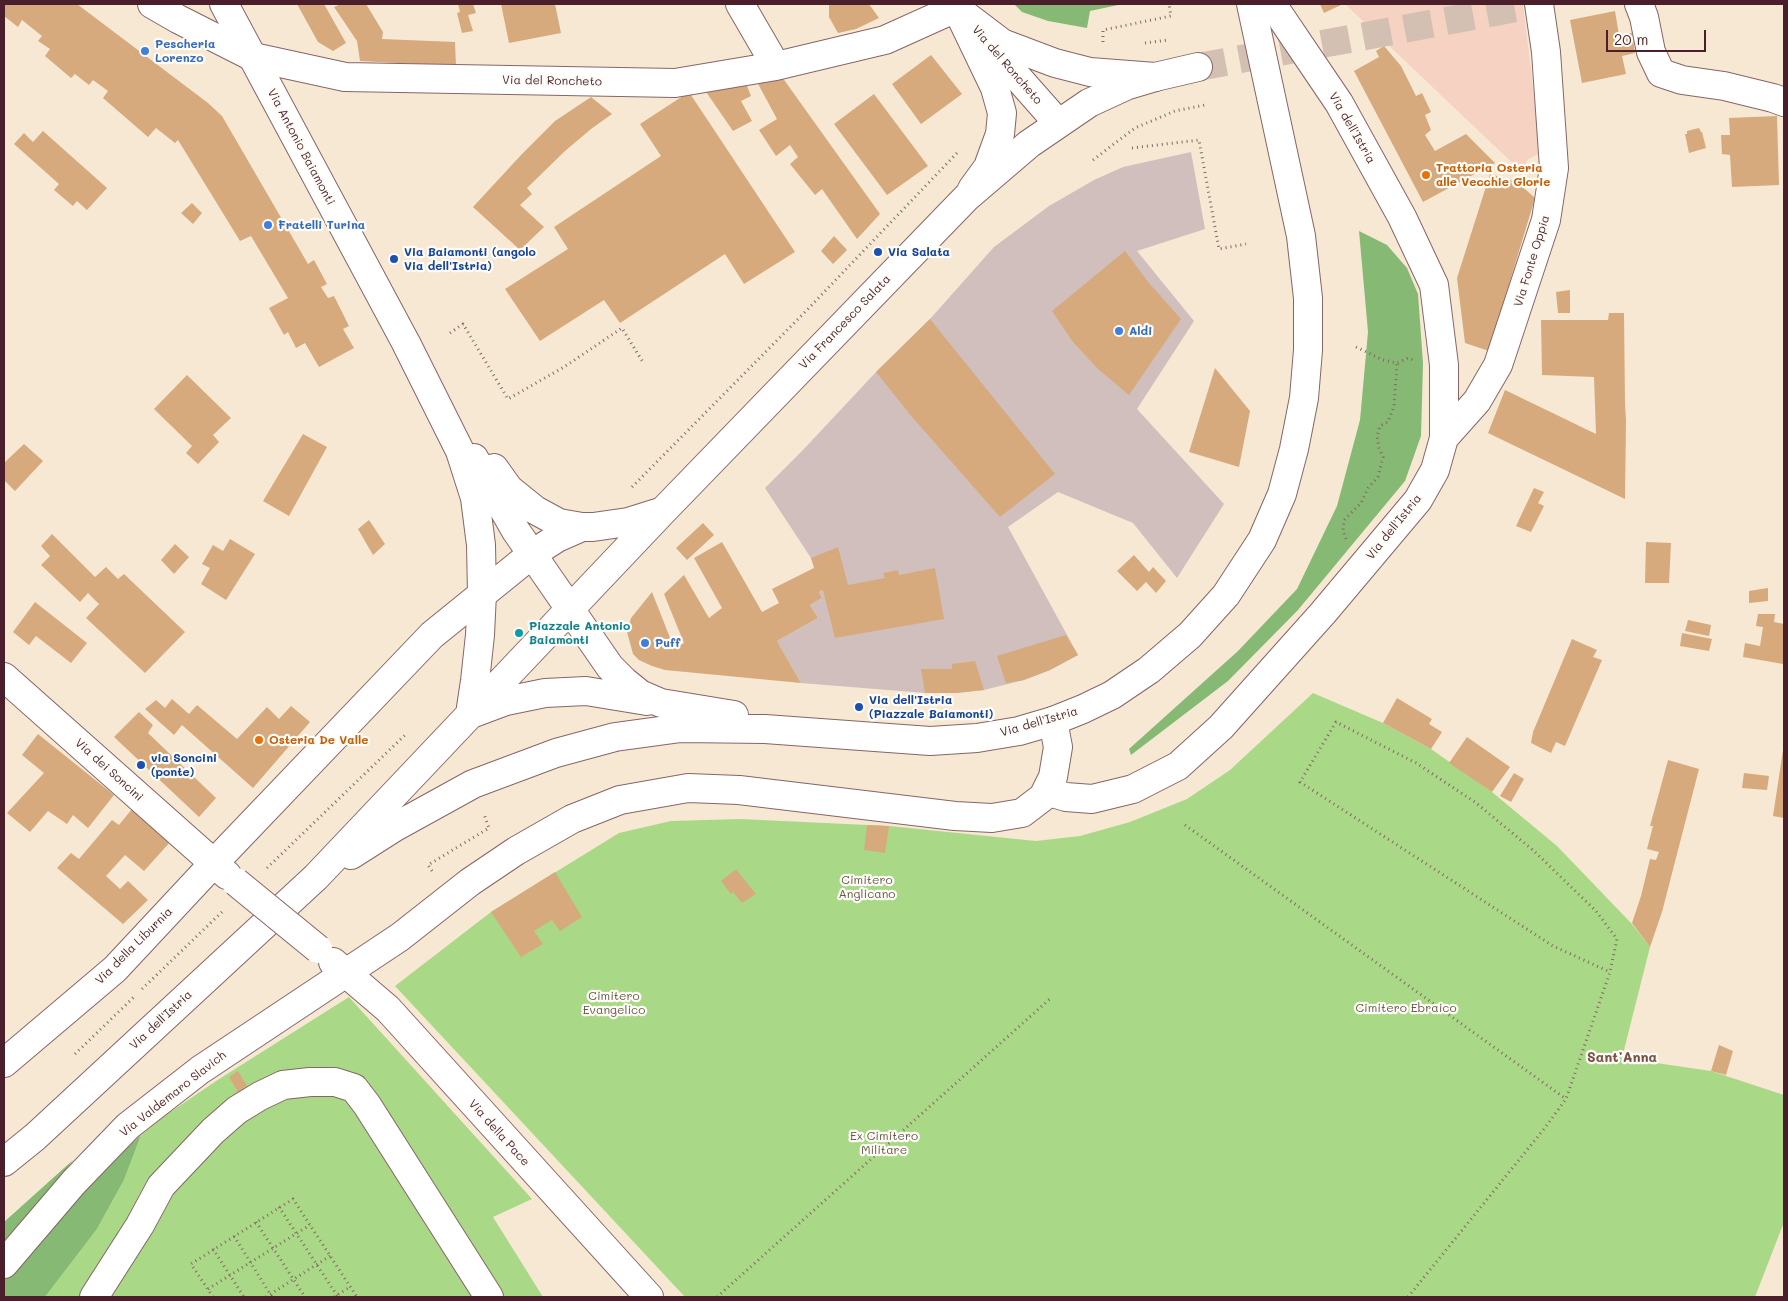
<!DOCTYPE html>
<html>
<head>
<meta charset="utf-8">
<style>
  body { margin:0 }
  #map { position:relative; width:1788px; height:1301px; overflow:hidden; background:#f7e8d4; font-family:Mali,sans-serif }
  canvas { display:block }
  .frame { position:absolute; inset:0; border:5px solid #4a1f2b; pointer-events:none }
  .scale { position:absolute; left:1606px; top:30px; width:100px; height:22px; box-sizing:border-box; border:2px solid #4a1f2b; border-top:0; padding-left:6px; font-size:15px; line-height:18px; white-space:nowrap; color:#4a1f2b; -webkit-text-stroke:4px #fdfcf7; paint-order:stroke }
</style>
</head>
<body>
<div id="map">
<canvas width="1788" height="1301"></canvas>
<div class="frame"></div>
<div class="scale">20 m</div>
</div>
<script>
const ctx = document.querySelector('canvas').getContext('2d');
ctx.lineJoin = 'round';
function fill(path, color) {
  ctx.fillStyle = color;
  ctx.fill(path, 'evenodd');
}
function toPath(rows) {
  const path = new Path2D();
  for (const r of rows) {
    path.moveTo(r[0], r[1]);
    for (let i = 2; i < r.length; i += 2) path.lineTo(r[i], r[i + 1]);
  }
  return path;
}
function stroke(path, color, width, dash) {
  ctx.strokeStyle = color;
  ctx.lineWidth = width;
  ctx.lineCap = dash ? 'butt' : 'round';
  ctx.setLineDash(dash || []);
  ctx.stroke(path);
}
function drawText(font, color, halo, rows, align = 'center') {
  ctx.font = font + ' Mali,sans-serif';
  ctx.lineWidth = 4.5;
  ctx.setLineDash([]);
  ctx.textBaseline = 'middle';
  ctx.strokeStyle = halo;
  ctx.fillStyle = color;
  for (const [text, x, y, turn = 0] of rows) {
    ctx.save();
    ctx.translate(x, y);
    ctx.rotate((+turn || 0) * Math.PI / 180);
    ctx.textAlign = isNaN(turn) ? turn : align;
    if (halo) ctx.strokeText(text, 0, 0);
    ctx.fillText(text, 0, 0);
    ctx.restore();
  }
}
fill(toPath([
  [1345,4,1523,4,1541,153,1528,159,1522,172]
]), '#f5d2c2');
fill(toPath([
  [1191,152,1205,229,1137,251,1194,321,1137,409,1224,504,1177,578,1133,523,1058,492,1008,527,1078,655,1050,670,1024,680,984,690,956,693,925,693,801,683,777,641,818,618,810,605,822,598,819,592,823,590,811,558,765,488,803,450,876,372,930,319,994,247,1049,206,1094,180,1123,167]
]), '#d1bfbd');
fill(toPath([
  [1313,693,1383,723,1431,749,1492,792,1557,846,1632,924,1650,947,1622,1058,1711,1071,1784,1095,1784,1222,1755,1297,685,1297,395,986,491,912,619,833,671,821,740,819,889,826,1036,841,1080,836,1130,822,1187,799,1230,770],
  [349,997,532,1199,493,1217,543,1297,45,1297,97,1229,124,1180,141,1135,166,1115,216,1081]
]), '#a9d987');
fill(toPath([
  [1014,4,1123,4,1090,11,1087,28,1048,21,1022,12],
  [1359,231,1387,245,1407,268,1418,294,1423,363,1421,436,1405,481,1298,610,1228,681,1131,755,1129,749,1238,651,1297,589,1337,506,1360,420,1368,332],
  [141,1135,124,1180,97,1229,45,1297,4,1297,4,1279,67,1204],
  [73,1160,36,1210,4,1247,4,1222]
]), '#86b974');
fill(toPath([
  [4,4,77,4,208,103,222,116,308,264,314,260,327,284,321,287,328,298,334,296,349,326,343,329,354,348,319,367,305,343,296,348,288,332,284,335,269,308,288,298,251,236,240,241,178,140,175,143,156,128,148,137,103,98,108,91,93,80,89,85,75,74,71,78,45,56,50,49,38,41,42,36,22,20,18,27,4,16],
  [297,4,324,4,346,43,333,51,318,42],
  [341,4,366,4,383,32,382,39,455,42,456,66,360,61,357,41,334,7],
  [458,4,473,4,476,13,468,15,473,31,462,33,457,13,460,12],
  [501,4,555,4,561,33,509,43],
  [829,4,869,4,879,18,856,29,838,33,829,17],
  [1320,4,1343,4,1324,13],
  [1615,11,1619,35,1632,33,1635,53,1622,56,1626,74,1582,83,1570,20],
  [1384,46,1401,66,1416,96,1422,93,1431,112,1425,115,1431,130,1425,135,1435,151,1466,134,1495,163,1423,202,1354,71,1379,57,1376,51],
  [931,55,962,94,921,124,892,84],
  [782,77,880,214,857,239,822,189,815,195,790,164,798,157,790,145,776,156,759,130,777,119,757,82],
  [745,81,751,96,741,101,752,121,733,131,702,86],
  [689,92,795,252,744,284,725,254,620,323,604,300,540,341,505,289,568,249,554,227,661,156,640,124],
  [874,94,928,166,887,195,834,124],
  [591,97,612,114,591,129,565,151,527,188,532,194,520,205,544,227,520,250,473,207,522,154,555,121],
  [1777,116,1779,185,1732,187,1730,155,1722,154,1721,135,1730,135,1729,118],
  [1699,128,1701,132,1702,132,1706,148,1689,153,1685,134,1687,134,1687,131],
  [43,131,107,188,87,210,77,201,73,206,54,190,59,184,14,144,24,133,33,142],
  [1490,174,1517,182,1535,198,1489,351,1465,343,1457,278],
  [192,203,202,213,193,224,181,213],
  [834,236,847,250,833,264,821,251],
  [1125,251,1149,283,1181,319,1129,395,1098,369,1073,342,1052,311],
  [1570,290,1570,313,1558,313,1556,292],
  [1609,313,1624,313,1625,404,1626,420,1625,499,1488,433,1505,390,1596,434,1594,377,1542,375,1541,320,1608,320],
  [930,319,1055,474,1000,517,913,418,876,372],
  [1215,368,1250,411,1239,467,1189,452],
  [187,375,231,418,213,435,219,442,198,464,186,453,192,446,154,409],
  [303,434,327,447,289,516,263,501],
  [24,444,43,461,15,491,4,480,4,463],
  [1534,488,1544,492,1538,503,1544,506,1531,532,1516,526],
  [369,520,385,544,373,555,358,529],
  [703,523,714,535,687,560,676,548],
  [52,534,95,577,106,567,118,579,124,574,185,632,145,673,86,618,99,604,88,593,80,602,41,565,50,556,41,546],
  [230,539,255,554,226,600,201,584,210,568,202,564,213,545,223,551],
  [722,542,762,612,779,603,772,589,814,568,811,558,838,547,848,585,885,578,883,573,898,570,899,575,935,568,944,619,835,638,823,590,819,592,822,598,810,605,818,618,777,641,801,683,665,670,652,666,639,660,633,654,627,632,631,618,652,592,674,648,684,643,664,594,684,575,709,618,722,608,694,558],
  [1646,542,1671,543,1669,583,1645,583],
  [175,544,189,557,174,574,161,560],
  [1134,555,1149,572,1153,567,1166,581,1156,593,1146,582,1137,591,1117,571],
  [1768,588,1768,601,1749,603,1749,591],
  [35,602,87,643,71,663,36,636,29,645,13,632],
  [1758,614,1775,614,1774,622,1784,624,1783,664,1743,657,1745,643,1760,646,1763,627,1756,626],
  [1688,620,1711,625,1709,636,1685,631],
  [1682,633,1712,639,1709,651,1680,646],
  [1066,635,1078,655,1050,670,1024,680,1006,683,997,656],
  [1572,639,1597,650,1593,657,1602,660,1565,746,1556,742,1551,753,1531,743,1533,732],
  [975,661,984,690,956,693,925,693,921,669,952,669,952,664],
  [1397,698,1432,719,1429,724,1442,732,1431,749,1383,723],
  [172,699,189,714,197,705,237,739,267,707,279,719,291,706,310,722,253,788,182,725,174,735,145,709,156,700,165,708],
  [139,712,153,725,148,733,216,798,199,817,114,737],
  [38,734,114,795,88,828,73,815,67,824,48,811,30,832,7,813,44,773,22,755],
  [1467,737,1510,767,1492,792,1449,763],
  [1783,750,1784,750,1784,818,1773,816],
  [1668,760,1699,769,1662,912,1650,947,1632,923,1641,896,1650,859,1656,860,1659,852,1647,849,1653,826,1650,826],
  [1514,773,1524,779,1511,802,1500,796],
  [1744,773,1769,776,1767,790,1742,788],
  [132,809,171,841,144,871,125,855,106,876,120,889,128,881,148,900,123,924,57,868,71,853,79,859,112,820,119,825],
  [867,825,889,826,885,853,864,850],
  [736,869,756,894,742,903,733,892,731,894,721,881],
  [555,872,582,917,560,931,552,920,534,931,543,944,521,957,491,912],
  [1719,1045,1733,1051,1726,1075,1711,1071],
  [238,1071,247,1086,238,1092,229,1077]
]), '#d6aa7c');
stroke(toPath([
  [1198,67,1538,4]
]), '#d4c0b2', 28, [28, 14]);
const minor = toPath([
  [152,4,178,19,253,57,345,77,675,83,776,66,885,40,956,8,958,4],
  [740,4,776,66],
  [1639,4,1644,17,1651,52,1661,73,1682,80,1724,86,1773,98,1784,102],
  [956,8,1002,43,1055,63,1090,72,1155,77],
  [959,13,995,88,1002,113,1000,134,988,167,972,189],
  [982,37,1058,123],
  [1444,438,1477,401,1498,365,1546,220,1554,168,1546,52,1539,4],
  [4,677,227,875],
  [1046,791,1066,797,1092,799,1133,789,1178,766,1221,727,1323,613,1418,500,1435,470,1444,438,1444,365,1434,285,1402,217,1339,103,1272,4],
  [333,962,388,1009,649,1297],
  [4,1063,115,969,213,864,432,635,532,554,557,538,582,527],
  [4,1264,74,1182,128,1126,200,1070,400,937,470,882,516,851,572,819,620,800,688,788,739,790,955,816,992,818,1022,813,1043,797,1053,777,1058,747,1053,721],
  [94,1297,140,1225,161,1186,213,1131,237,1110,260,1096,283,1085,310,1082,335,1082,354,1088,367,1105,489,1297]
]);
const major = toPath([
  [224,4,406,343,460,451,475,498,481,545,482,593,480,635,475,681,470,714],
  [474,458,516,531,610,667,624,681,640,694,661,703,734,715],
  [494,468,509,489,535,510,559,523,582,527,593,527,628,522,660,512],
  [474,713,506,701,545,693,586,691,647,701],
  [351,855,395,827,473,784,556,753,615,737,681,728,765,729,930,741,977,738,1019,731,1053,721,1083,709,1112,695,1149,670,1190,635,1226,595,1262,540,1282,494,1294,449,1304,398,1308,350,1308,298,1301,236,1251,4],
  [4,1162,35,1137,316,877,662,512,967,197,1029,144,1089,103,1128,85,1155,77,1198,67]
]);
stroke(minor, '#876566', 30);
stroke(major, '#876566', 30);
stroke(toPath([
  [1103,42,1103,30,1171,16,1169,4],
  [1145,43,1168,40],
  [1132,148,1199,140,1219,249,1246,244],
  [1093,160,1135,128,1175,111,1205,105],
  [450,333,463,324,508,399,564,367,622,328,644,364],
  [1356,347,1383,360,1397,363,1408,358,1413,360],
  [632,487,807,310,957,153],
  [1346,539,1343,531,1344,520,1361,503,1368,488,1378,477,1383,457,1379,448,1377,436,1380,426,1388,422,1394,406,1397,363],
  [1185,825,1566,1099],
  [267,868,405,735],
  [432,871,428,865,489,828,484,814],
  [142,989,224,910],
  [75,1054,136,995],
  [279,1207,338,1297],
  [256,1222,305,1297],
  [234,1236,272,1297],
  [213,1249,244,1297],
  [208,1289,310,1225],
  [213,1297,191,1264,293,1199,357,1297],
  [266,1297,330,1256],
  [334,1297,350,1287],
  [717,1297,1052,997],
  [1408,1297,1544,1129,1566,1099,1610,972,1617,939,1596,911,1534,851,1475,802,1416,763,1336,722,1300,782,1553,946,1610,972]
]), '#876566', 3, [1, 4]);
stroke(minor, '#fff', 28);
stroke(major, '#fff', 28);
const minorBridge = toPath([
  [236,882,318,949]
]);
stroke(minorBridge, '#876566', 30, []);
stroke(minorBridge, '#fff', 28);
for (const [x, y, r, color] of [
  [145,51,5,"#3f7fe0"],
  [1426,175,5,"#e8710a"],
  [268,225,5,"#3f7fe0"],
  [878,252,5,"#1a4fb4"],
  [394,259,5,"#1a4fb4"],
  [1119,331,5,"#3f7fe0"],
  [519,633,5,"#0f9aa8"],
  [645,643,5,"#3f7fe0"],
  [859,707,5,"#1a4fb4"],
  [259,740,5,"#e8710a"],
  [141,765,5,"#1a4fb4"]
]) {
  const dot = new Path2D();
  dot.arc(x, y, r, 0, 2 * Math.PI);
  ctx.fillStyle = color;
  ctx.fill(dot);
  stroke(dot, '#fdfcf7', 2);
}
drawText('bold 12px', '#366cbe', '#fdfcf7', [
  ["Pescheria",155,44],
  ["Lorenzo",155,58],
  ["Fratelli Turina",278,225],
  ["Aldi",1129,331],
  ["Puff",655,643]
], 'left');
drawText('12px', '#4a1f2b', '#fdfcf7', [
  ["Via del Roncheto",1007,65,49],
  ["Via del Roncheto",552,81,1],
  ["Via dell'Istria",1352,128,60],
  ["Via Antonio Baiamonti",301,147,62],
  ["Via Fonte Oppia",1532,261,-73],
  ["Via Francesco Salata",845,322,-46],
  ["Via dell'Istria",1394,527,-51],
  ["Via dell'Istria",1039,722,-16],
  ["Via dei Soncini",109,770,42],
  ["Via della Liburnia",134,946,-45],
  ["Via dell'Istria",161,1020,-43],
  ["Via Valdemaro Slavich",173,1094,-38],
  ["Via della Pace",499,1133,48]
]);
drawText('bold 12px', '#c56008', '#fdfcf7', [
  ["Trattoria Osteria",1436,168],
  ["alle Vecchie Glorie",1436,182],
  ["Osteria De Valle",269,740]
], 'left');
drawText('bold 12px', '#164399', '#fdfcf7', [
  ["Via Baiamonti (angolo",404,252],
  ["Via dell'Istria)",404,266],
  ["Via Salata",888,252],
  ["Via dell'Istria",869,700],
  ["(Piazzale Baiamonti)",869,714],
  ["via Soncini",151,758],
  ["(ponte)",151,772]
], 'left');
drawText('bold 12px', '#0d838f', '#fdfcf7', [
  ["Piazzale Antonio",529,626],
  ["Baiamonti",529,640]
], 'left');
drawText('12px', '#665747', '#fdfcf7', [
  ["Cimitero",867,880],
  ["Anglicano",867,894],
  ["Cimitero",614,996],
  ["Evangelico",614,1010],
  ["Cimitero Ebraico",1406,1008],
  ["Ex Cimitero",884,1136],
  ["Militare",884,1150]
]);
drawText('bold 14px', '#7b5047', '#fdfcf7', [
  ["Sant’Anna",1622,1058]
]);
</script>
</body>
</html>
